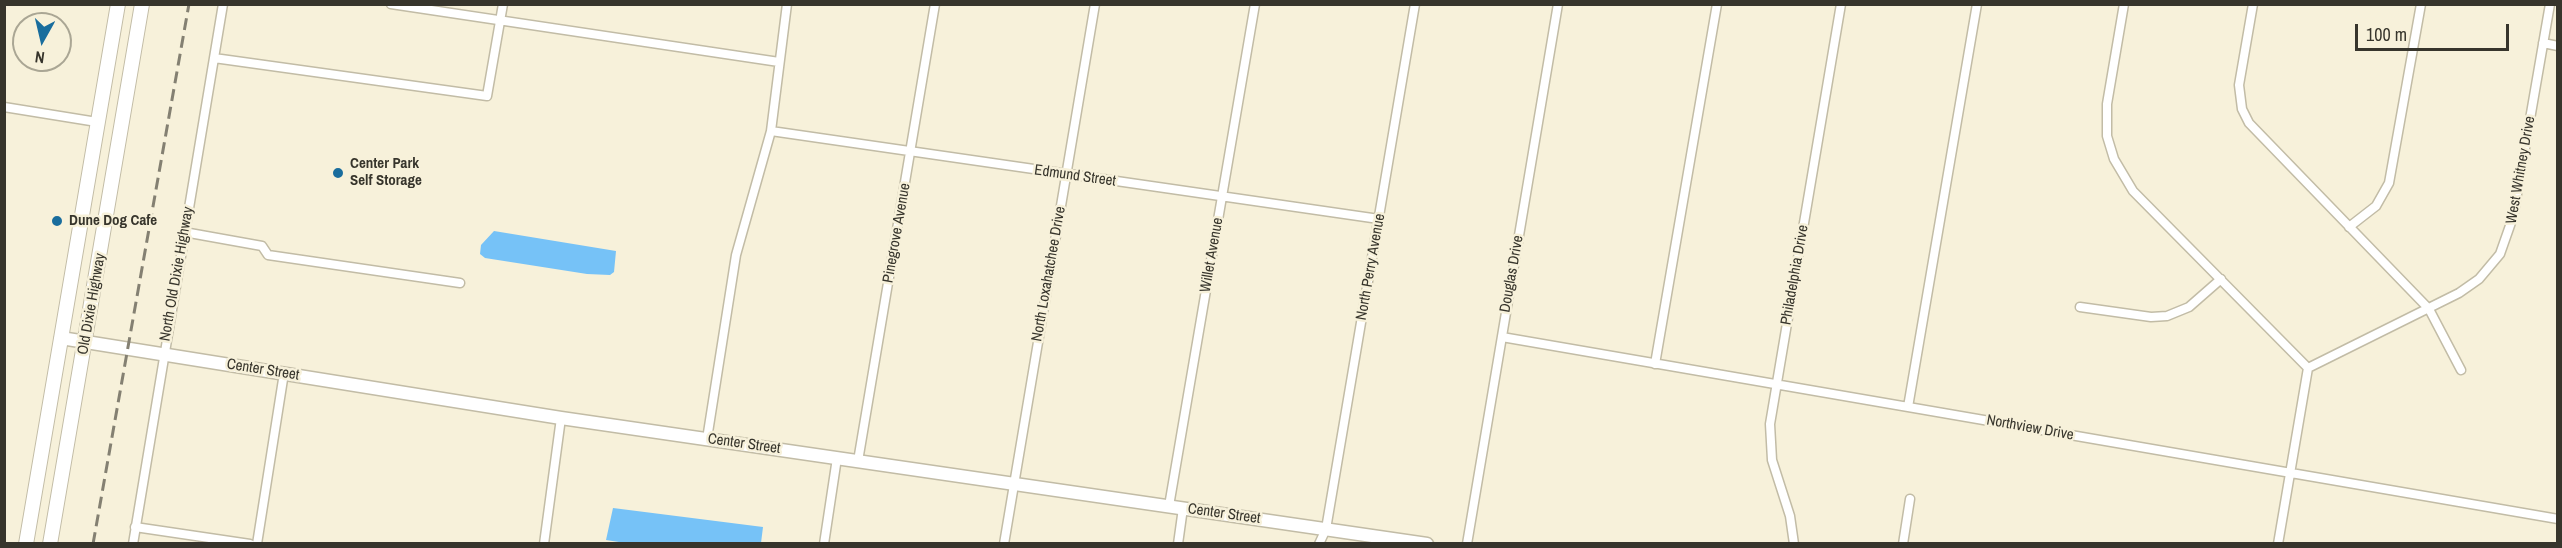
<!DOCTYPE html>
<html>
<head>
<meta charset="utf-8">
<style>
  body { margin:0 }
  #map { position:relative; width:2562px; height:548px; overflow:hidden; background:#f7f1da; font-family:"Archivo Narrow",sans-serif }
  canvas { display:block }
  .frame { position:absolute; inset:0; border:6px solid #37352c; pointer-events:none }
  .north { position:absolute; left:12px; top:12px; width:60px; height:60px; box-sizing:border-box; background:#f7f1da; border:2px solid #aaa694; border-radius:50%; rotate:188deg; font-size:16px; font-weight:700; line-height:24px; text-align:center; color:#37352c }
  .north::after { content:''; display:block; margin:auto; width:21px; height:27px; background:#196d9d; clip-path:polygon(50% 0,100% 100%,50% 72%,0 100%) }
  .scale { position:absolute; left:2355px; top:24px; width:154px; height:27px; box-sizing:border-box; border:3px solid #37352c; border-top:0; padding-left:8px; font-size:18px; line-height:21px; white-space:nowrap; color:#37352c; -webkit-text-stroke:4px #f7f1da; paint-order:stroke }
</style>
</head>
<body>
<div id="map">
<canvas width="2562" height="548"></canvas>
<div class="frame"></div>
<div class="north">N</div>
<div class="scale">100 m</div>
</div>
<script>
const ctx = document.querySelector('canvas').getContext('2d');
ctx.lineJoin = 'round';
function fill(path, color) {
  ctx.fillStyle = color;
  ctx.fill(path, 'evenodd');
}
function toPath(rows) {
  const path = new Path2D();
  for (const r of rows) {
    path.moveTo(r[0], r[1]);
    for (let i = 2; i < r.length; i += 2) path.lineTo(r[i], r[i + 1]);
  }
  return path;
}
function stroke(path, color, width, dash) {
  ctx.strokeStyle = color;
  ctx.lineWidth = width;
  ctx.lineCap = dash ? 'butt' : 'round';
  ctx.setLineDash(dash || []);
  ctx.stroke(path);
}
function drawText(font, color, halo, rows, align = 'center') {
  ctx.font = font + ' "Archivo Narrow",sans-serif';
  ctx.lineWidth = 5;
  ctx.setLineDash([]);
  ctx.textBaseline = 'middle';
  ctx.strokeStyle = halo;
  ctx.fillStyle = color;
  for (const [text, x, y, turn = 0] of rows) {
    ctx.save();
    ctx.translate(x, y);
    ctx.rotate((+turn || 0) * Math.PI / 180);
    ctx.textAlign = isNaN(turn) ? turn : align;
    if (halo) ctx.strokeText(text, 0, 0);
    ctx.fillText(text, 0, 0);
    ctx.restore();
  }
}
fill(toPath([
  [494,231,616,251,614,272,610,275,587,274,485,258,480,254,481,245],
  [613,508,763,527,761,543,632,544,606,540]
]), '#76c2f7');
const street = toPath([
  [391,4,779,62],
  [2124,4,2107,104,2107,136,2114,159,2133,191,2308,368],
  [2253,4,2239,85,2242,109,2249,123,2429,309,2461,370],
  [2543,43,2558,46],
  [214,58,487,96,503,4],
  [4,107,97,122],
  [771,131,1379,219],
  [2349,227,2376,206,2389,183,2421,4],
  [184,232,262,246,268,255,460,283],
  [2080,307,2151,317,2167,316,2189,307,2221,279],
  [1502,337,2558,519],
  [1655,364,1717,4],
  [2308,368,2459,293,2479,279,2500,254,2513,217,2550,4],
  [1908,407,1977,4],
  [707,439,736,255,771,131,787,4],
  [858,461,935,4],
  [1169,506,1255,4],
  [135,527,250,544],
  [133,544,223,4],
  [257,544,284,373],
  [544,544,561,418],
  [824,544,837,458],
  [1004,544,1095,4],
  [1178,544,1183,508],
  [1319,544,1326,529,1415,4],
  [1467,544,1558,4],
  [1794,544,1790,516,1772,460,1770,424,1841,4],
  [1903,544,1910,499],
  [2278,544,2308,368]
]);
const secondary = toPath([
  [61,338,561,418,1427,544]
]);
const primary = toPath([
  [26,544,118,4],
  [50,544,142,4]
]);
stroke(street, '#c2bca6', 11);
stroke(secondary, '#c2bca6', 15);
stroke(primary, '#c2bca6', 16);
stroke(street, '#fff', 8);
stroke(secondary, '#fff', 12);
stroke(primary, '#fff', 14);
stroke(toPath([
  [93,544,189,4]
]), '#848072', 3, [12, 6]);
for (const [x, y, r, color] of [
  [338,173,6,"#196d9d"],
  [57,221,6,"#196d9d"]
]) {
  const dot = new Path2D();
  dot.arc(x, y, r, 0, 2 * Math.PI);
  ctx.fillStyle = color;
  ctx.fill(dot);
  stroke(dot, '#f7f1da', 2);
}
drawText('bold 15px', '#37352c', '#f7f1da', [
  ["Center Park",350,164],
  ["Self Storage",350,181],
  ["Dune Dog Cafe",69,221]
], 'left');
drawText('15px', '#37352c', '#f7f1da', [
  ["West Whitney Drive",2521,170,-80],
  ["Edmund Street",1075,176,8],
  ["Pinegrove Avenue",897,233,-80],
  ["Willet Avenue",1212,255,-80],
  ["North Perry Avenue",1371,267,-80],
  ["North Old Dixie Highway",177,274,-80],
  ["North Loxahatchee Drive",1049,274,-80],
  ["Douglas Drive",1512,274,-80],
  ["Philadelphia Drive",1795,275,-80],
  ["Old Dixie Highway",92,304,-80],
  ["Center Street",263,370,9],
  ["Northview Drive",2030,428,10],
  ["Center Street",744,444,8],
  ["Center Street",1224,514,8]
]);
</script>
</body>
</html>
